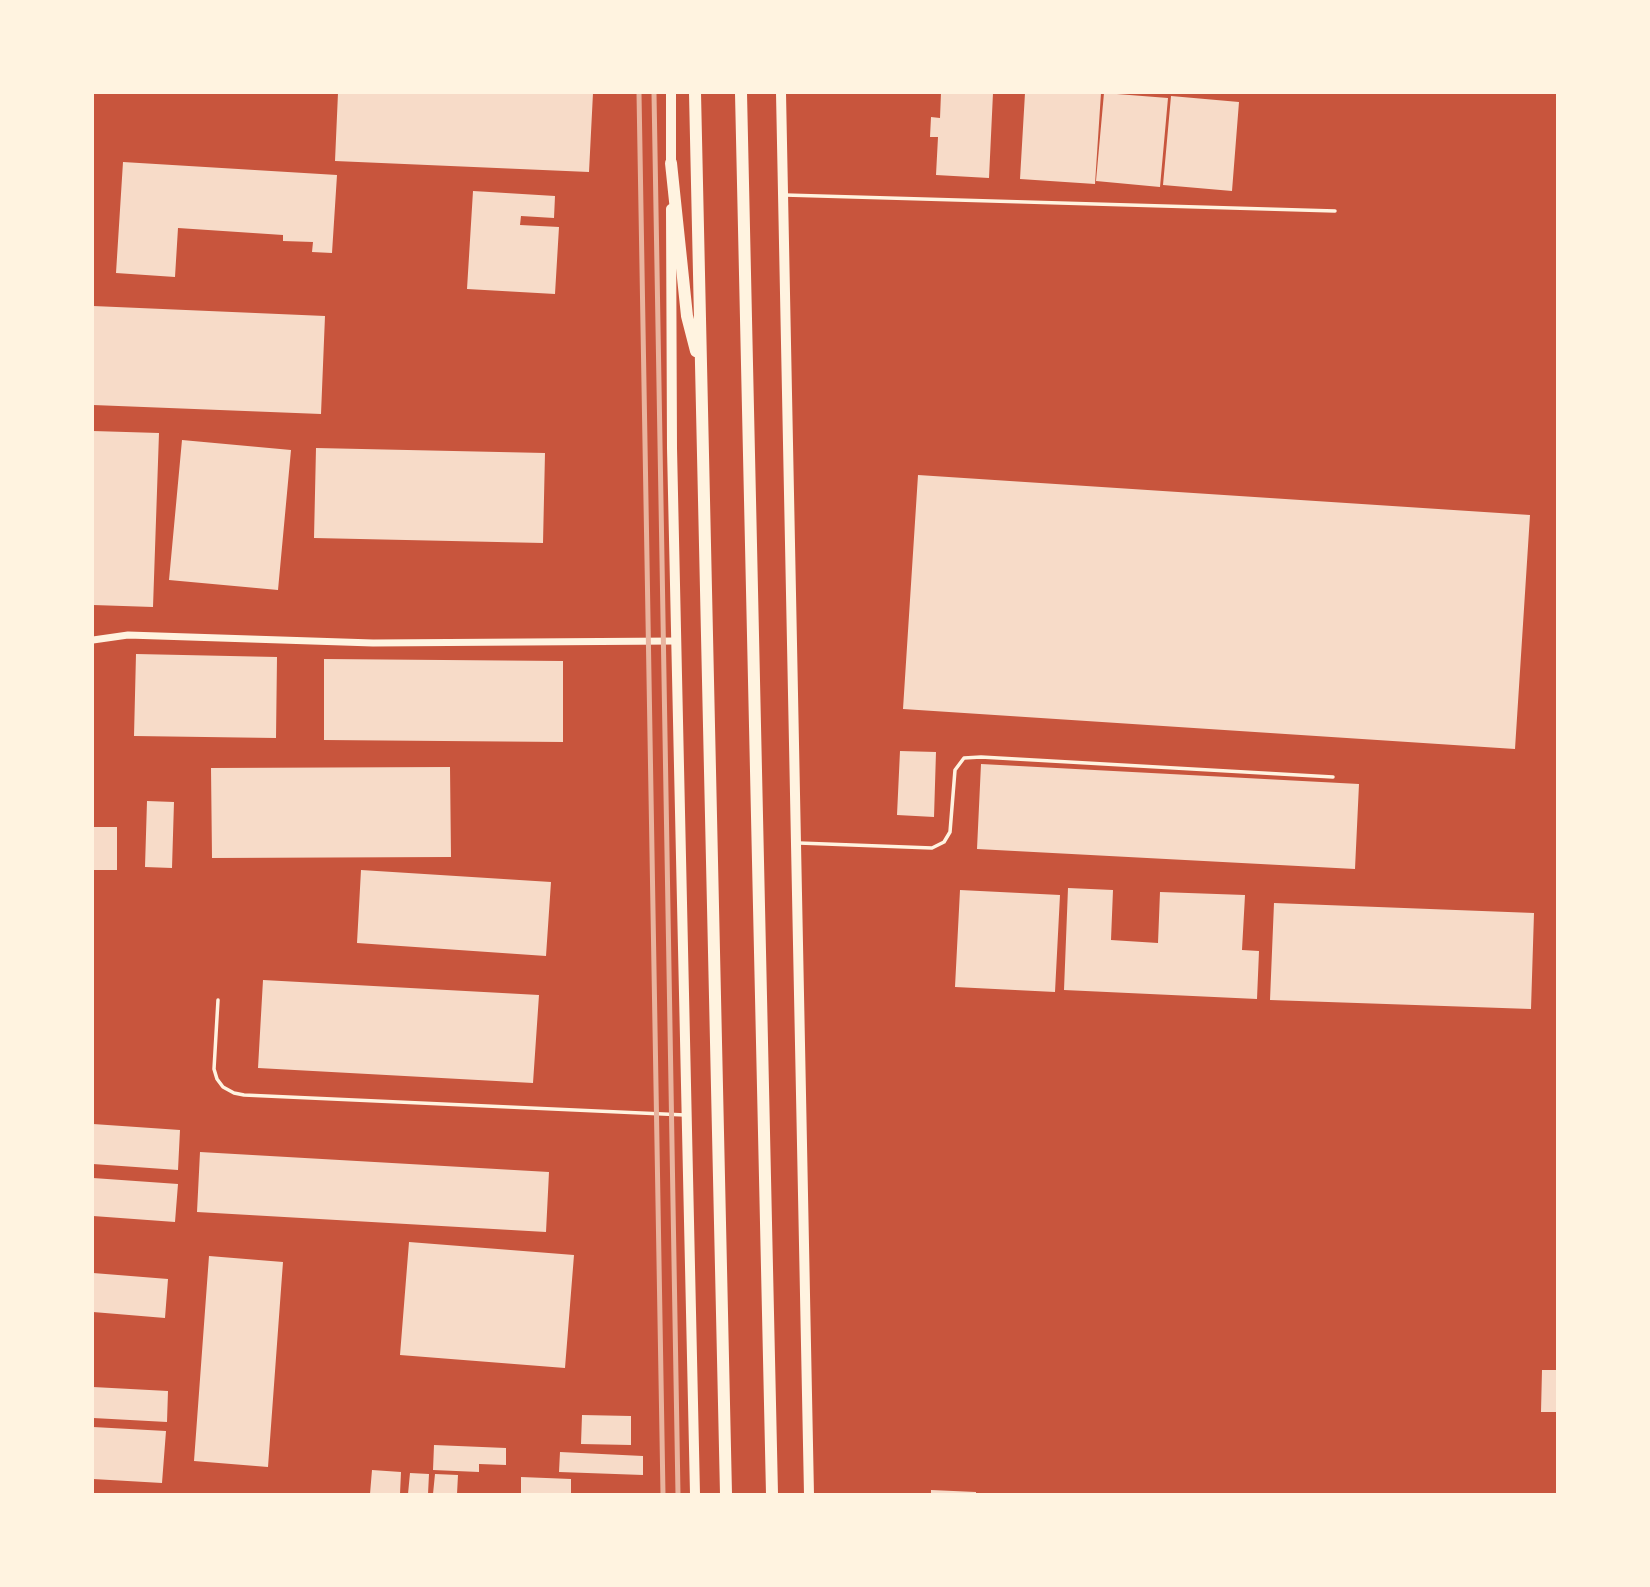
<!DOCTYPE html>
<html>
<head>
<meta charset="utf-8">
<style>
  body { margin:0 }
  #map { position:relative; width:1650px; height:1587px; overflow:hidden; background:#c8553d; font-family:Manrope,sans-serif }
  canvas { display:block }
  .frame { position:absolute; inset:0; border:94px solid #fff3e0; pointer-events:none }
</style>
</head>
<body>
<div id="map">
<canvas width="1650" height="1587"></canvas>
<div class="frame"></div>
</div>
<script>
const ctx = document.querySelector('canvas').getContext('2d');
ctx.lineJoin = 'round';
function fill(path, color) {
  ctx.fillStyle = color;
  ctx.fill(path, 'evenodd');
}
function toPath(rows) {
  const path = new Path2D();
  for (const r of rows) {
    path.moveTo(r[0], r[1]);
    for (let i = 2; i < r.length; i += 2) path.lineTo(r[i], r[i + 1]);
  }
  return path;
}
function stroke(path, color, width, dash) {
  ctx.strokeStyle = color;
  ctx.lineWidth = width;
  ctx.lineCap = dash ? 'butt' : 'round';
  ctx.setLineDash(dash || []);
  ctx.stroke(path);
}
fill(toPath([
  [338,93,593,93,589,172,335,161],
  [941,93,993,93,989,178,936,175,938,137,930,137,931,117,940,118],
  [1025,93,1101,93,1095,184,1020,179],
  [1104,93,1168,98,1160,187,1096,181],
  [1171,96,1239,102,1232,191,1163,185],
  [123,162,337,175,332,253,312,252,313,242,283,241,283,235,178,228,175,277,116,273],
  [473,191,555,196,554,218,521,216,520,225,559,227,555,294,467,289],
  [93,306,325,316,321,414,93,405],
  [93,431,159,433,153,607,93,605],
  [182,440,291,450,278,590,169,580],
  [316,448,545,453,543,543,314,538],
  [918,475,1530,515,1515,749,903,709],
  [136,654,277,657,276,738,134,736],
  [324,659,563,661,563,742,324,740],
  [900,751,936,752,934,817,897,815],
  [981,764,1359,784,1355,869,977,849],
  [450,767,451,857,212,858,211,768],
  [147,801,174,802,172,868,145,867],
  [93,827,117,827,117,870,93,870],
  [361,870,551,882,546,956,357,943],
  [1068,888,1113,890,1111,940,1158,943,1160,892,1245,895,1242,950,1259,951,1257,999,1064,990],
  [960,890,1060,895,1055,992,955,987],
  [1274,903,1534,913,1531,1009,1270,1000],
  [263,980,539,995,533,1083,258,1068],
  [93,1124,180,1130,178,1170,93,1164],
  [200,1152,549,1172,546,1232,197,1212],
  [93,1178,178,1184,175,1222,93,1216],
  [409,1242,574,1255,565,1368,400,1355],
  [209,1256,283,1262,268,1467,194,1461],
  [93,1273,168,1279,165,1318,93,1312],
  [1542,1370,1557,1370,1557,1412,1541,1412],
  [93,1387,168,1391,167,1422,93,1418],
  [582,1415,631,1416,631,1445,581,1444],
  [93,1427,166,1431,162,1483,93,1479],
  [434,1445,506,1448,506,1465,479,1464,479,1472,433,1470],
  [560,1452,643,1456,643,1475,559,1472],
  [372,1470,401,1472,400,1494,370,1494],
  [410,1473,429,1474,428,1494,408,1494],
  [435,1474,458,1475,457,1494,433,1494],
  [521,1477,571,1479,571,1494,521,1494],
  [931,1490,976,1492,976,1494,931,1494]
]), '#f7dbc8');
stroke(toPath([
  [785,195,1335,211],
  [799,843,932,848,944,842,950,832,955,770,964,758,981,757,1333,777],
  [218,1000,214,1069,217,1079,223,1087,234,1093,244,1095,685,1115]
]), '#fff3e0', 3.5);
stroke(toPath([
  [93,640,128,635,373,643,676,641]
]), '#fff3e0', 7);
stroke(toPath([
  [671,93,671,169],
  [781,93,809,1494],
  [671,209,672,448,695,1494]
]), '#fff3e0', 10);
stroke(toPath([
  [695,93,726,1494],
  [741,93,772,1494],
  [671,163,687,316,696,351]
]), '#fff3e0', 12);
stroke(toPath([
  [639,93,663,1494],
  [654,93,678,1494]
]), '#e9b49f', 5);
</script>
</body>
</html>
